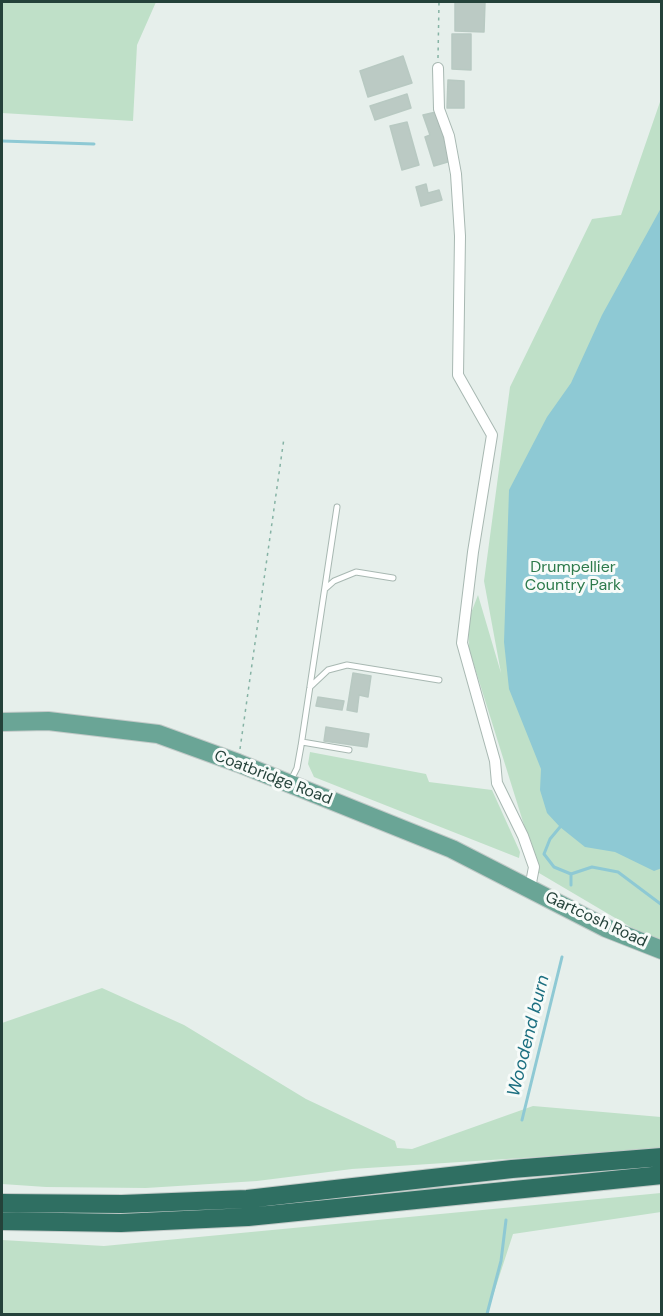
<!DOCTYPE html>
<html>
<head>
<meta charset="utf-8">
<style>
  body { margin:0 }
  #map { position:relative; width:663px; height:1316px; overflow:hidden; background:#e6efeb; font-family:"DM Sans",sans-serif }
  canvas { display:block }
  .frame { position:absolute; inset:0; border:3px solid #24423a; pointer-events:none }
</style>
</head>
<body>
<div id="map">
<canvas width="663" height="1316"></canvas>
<div class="frame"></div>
</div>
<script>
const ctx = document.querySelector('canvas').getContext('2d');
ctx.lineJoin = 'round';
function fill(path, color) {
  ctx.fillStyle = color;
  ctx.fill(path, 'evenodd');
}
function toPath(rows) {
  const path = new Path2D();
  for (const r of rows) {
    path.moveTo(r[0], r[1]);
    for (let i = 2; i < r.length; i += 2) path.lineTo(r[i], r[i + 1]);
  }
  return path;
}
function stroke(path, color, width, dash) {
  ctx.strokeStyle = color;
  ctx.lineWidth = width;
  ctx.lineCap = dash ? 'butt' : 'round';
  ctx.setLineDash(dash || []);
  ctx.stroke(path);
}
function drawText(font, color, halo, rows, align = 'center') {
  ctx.font = font + ' "DM Sans",sans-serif';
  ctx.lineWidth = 6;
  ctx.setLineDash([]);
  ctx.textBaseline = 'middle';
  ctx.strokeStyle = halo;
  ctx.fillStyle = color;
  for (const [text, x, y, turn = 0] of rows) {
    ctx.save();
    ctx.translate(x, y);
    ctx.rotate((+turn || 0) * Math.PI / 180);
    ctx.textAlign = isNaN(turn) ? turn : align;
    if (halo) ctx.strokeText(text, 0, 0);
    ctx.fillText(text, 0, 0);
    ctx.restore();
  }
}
fill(toPath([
  [2,2,156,2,137,45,133,121,2,113],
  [661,99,661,945,539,873,469,649,468,621,478,595,501,673,484,581,510,387,592,219,621,215],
  [310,752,426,774,429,782,492,790,520,852,519,858,314,777,308,764],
  [102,988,184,1025,306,1099,395,1141,397,1148,412,1149,533,1106,661,1117,661,1149,352,1169,257,1181,146,1188,46,1187,2,1184,2,1023],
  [661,1193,661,1212,513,1234,487,1314,2,1314,2,1240,104,1246]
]), '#bfe0c8');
fill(toPath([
  [661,208,662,868,654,871,615,852,585,847,560,827,547,813,540,790,541,769,509,689,504,642,509,490,547,417,571,383,602,315]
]), '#8ec9d4');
stroke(toPath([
  [2,141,94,144],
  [560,827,550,839,544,854,554,867,571,874,571,885],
  [571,874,592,867,618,872,662,905],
  [522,1120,562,957],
  [487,1314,501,1261,506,1220]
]), '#8ec9d4', 3);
const building = toPath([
  [455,2,485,2,484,32,455,31,455,2],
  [452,34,471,34,471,70,452,69,452,34],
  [403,56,412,83,368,97,360,71,403,56],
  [448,80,464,81,464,108,447,108,448,80],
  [407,94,411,108,375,120,370,106,407,94],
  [436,112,451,161,434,166,425,137,430,135,423,115,436,112],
  [407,122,419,165,402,170,390,126,407,122],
  [426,184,428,193,439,190,442,200,421,206,416,187,426,184],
  [353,673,371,676,368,697,359,695,357,712,347,710,353,673],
  [318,697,344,701,342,710,316,706,318,697],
  [326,727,369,734,367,747,324,741,326,727]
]);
fill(building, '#bbcac4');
stroke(building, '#b8c9c2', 1.5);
const lane = toPath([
  [325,589,334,581,356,572,393,578],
  [310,687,328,670,347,665,439,680],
  [302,742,349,750],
  [291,780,297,768,301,746,337,507]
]);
const street = toPath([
  [438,68,439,109,449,136,456,174,460,236,458,375,492,435,473,552,462,643,495,761,497,783,523,836,534,867,530,888]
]);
const primary = toPath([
  [2,722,48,721,158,734,238,763,452,849,606,928,662,950]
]);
const highway = toPath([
  [2,1203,122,1204,247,1199,512,1169,662,1157],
  [2,1221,121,1223,248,1217,662,1175]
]);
stroke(lane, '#a8b8b2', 7);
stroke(street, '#a8b8b2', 12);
stroke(primary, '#c2cac8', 20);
stroke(highway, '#c2cac8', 20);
stroke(toPath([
  [438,58,439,2],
  [240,749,284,438]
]), '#86b3a5', 1.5, [3, 4.5]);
stroke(lane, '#fff', 5);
stroke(street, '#fff', 10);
stroke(primary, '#6aa596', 18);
stroke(highway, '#2f6f62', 18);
drawText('16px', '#2d7a4b', '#f7fbf9', [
  ["Drumpellier",573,568],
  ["Country Park",573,586]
]);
drawText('16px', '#24423a', '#f7fbf9', [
  ["Coatbridge Road",273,778,21],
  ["Gartcosh Road",596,920,25]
]);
drawText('italic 18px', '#1c6f80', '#f7fbf9', [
  ["Woodend burn",529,1036,-76]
]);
</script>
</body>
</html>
